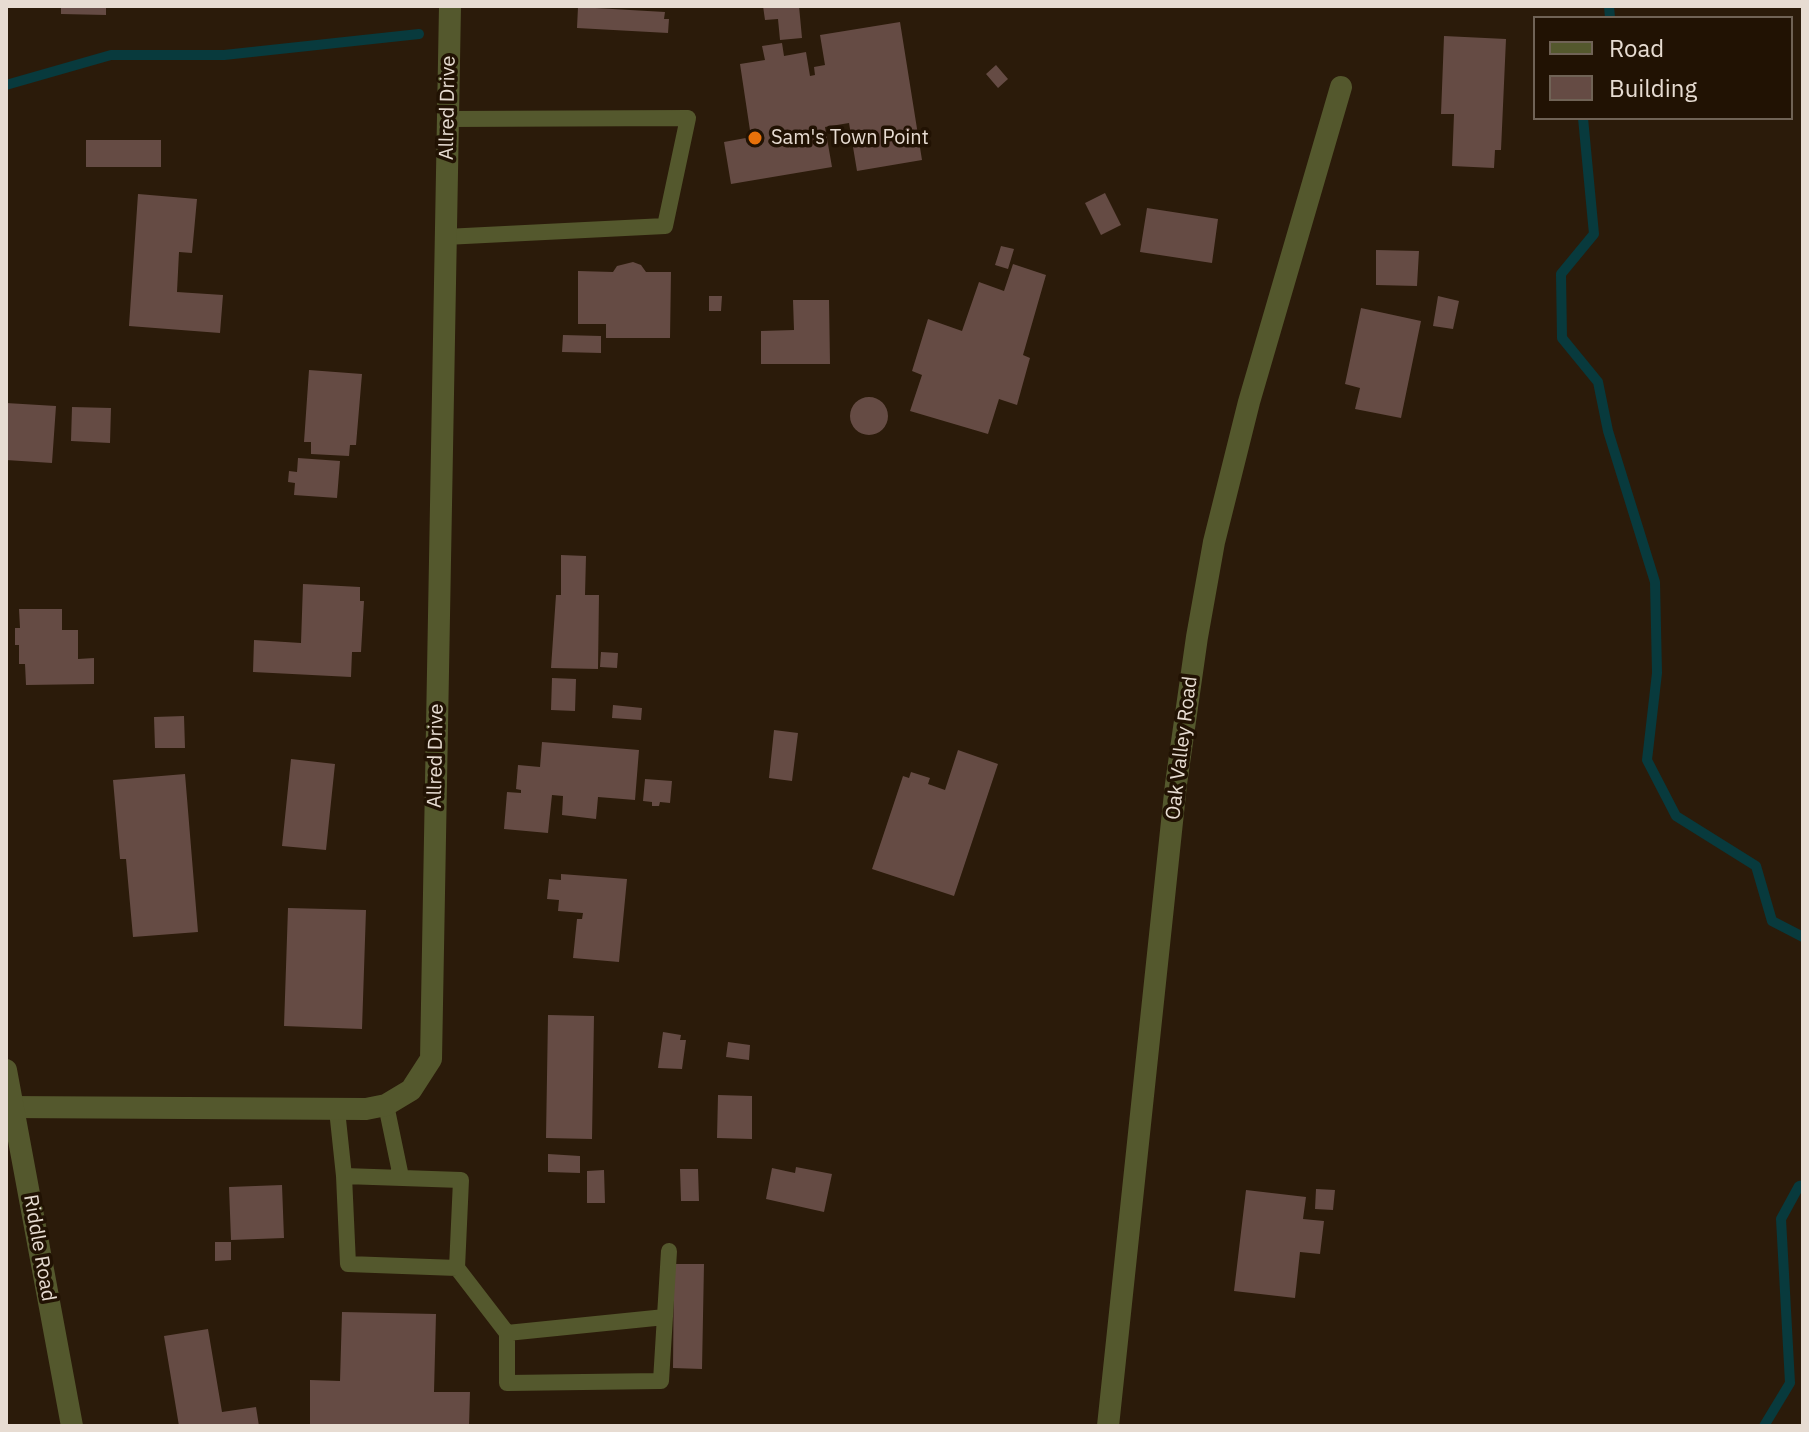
<!DOCTYPE html>
<html>
<head>
<meta charset="utf-8">
<style>
  body { margin:0 }
  #map { position:relative; width:1809px; height:1432px; overflow:hidden; background:#2b1b0a; font-family:"IBM Plex Sans",sans-serif }
  canvas { display:block }
  .frame { position:absolute; inset:0; border:8px solid #e7dcd2; pointer-events:none }
  .legend { position:absolute; left:1533px; top:16px; width:260px; height:104px; box-sizing:border-box; background:#211203; border:2px solid #706356; margin:0; padding:10px 14px; list-style:none; font-size:24px; color:#e7dcd2 }
  .legend li { display:flex; align-items:center; gap:16px; height:40px }
  .legend b { width:40px; border:2px solid #706356 }
</style>
</head>
<body>
<div id="map">
<canvas width="1809" height="1432"></canvas>
<div class="frame"></div>
<ul class="legend">
<li><b style="height:10px;background:#54582d"></b>Road</li>
<li><b style="height:22px;background:#654b44"></b>Building</li>
</ul>
</div>
<script>
const ctx = document.querySelector('canvas').getContext('2d');
ctx.lineJoin = 'round';
function toPath(rows) {
  const path = new Path2D();
  for (const r of rows) {
    if (r.length === 3) {
      path.moveTo(r[0] + r[2], r[1]);
      path.arc(r[0], r[1], r[2], 0, 2 * Math.PI);
      continue;
    }
    path.moveTo(r[0], r[1]);
    for (let i = 2; i < r.length; i += 2) path.lineTo(r[i], r[i + 1]);
  }
  return path;
}
function stroke(path, color, width, dash) {
  ctx.strokeStyle = color;
  ctx.lineWidth = width;
  ctx.lineCap = dash ? 'butt' : 'round';
  ctx.setLineDash(dash || []);
  ctx.stroke(path);
}
function fill(path, color) {
  ctx.fillStyle = color;
  ctx.fill(path, 'evenodd');
}
function drawText(font, color, halo, rows, align = 'center') {
  ctx.font = font + ' "IBM Plex Sans",sans-serif';
  ctx.lineWidth = 7;
  ctx.setLineDash([]);
  ctx.textBaseline = 'middle';
  ctx.strokeStyle = halo;
  ctx.fillStyle = color;
  for (const [text, x, y, turn = 0] of rows) {
    ctx.save();
    ctx.translate(x, y);
    ctx.rotate((+turn || 0) * Math.PI / 180);
    ctx.textAlign = isNaN(turn) ? turn : align;
    if (halo) ctx.strokeText(text, 0, 0);
    ctx.fillText(text, 0, 0);
    ctx.restore();
  }
}
stroke(toPath([
  [1609,6,1610,18],
  [6,85,111,55,224,55,419,34],
  [1583,118,1594,234,1561,274,1562,338,1598,382,1608,431,1655,582,1657,673,1647,760,1676,816,1756,866,1772,921,1803,937],
  [1764,1426,1790,1383,1781,1219,1799,1186,1803,1185]
]), '#083a3d', 10);
fill(toPath([
  [61,6,106,6,106,15,61,14],
  [763,6,799,6,802,38,780,40,778,19,765,20],
  [578,7,665,12,664,19,669,19,668,33,577,28],
  [900,22,922,160,857,171,849,123,825,127,832,167,731,184,724,142,751,137,740,64,765,60,762,46,782,43,784,56,806,52,810,76,815,75,814,67,825,65,820,35],
  [1444,36,1506,39,1501,150,1495,150,1494,168,1452,166,1454,114,1441,114],
  [996,65,1008,79,998,88,986,74],
  [86,140,161,140,161,167,86,167],
  [1105,193,1121,225,1101,235,1085,203],
  [138,194,197,199,192,253,179,252,177,292,223,295,220,333,129,326],
  [1147,208,1218,219,1212,263,1140,252],
  [1001,246,1014,249,1008,269,995,265],
  [1376,250,1419,251,1417,286,1376,285],
  [633,262,641,265,646,272,671,272,670,338,606,338,606,324,578,324,578,271,613,272,617,266],
  [1013,264,1046,275,1023,355,1030,358,1017,405,999,399,988,434,910,411,922,375,912,371,928,319,962,331,979,282,1004,291],
  [709,296,722,296,721,311,709,311],
  [1438,296,1459,301,1453,329,1433,326],
  [793,300,829,300,830,364,761,364,761,331,794,330],
  [1361,308,1421,321,1401,418,1355,409,1360,388,1345,384],
  [563,335,601,336,601,353,562,352],
  [309,370,362,374,356,445,350,445,349,456,311,454,311,442,304,442],
  [869,416,19],
  [6,403,56,406,52,463,6,460],
  [72,407,111,408,110,443,71,441],
  [298,458,340,461,337,498,294,495,295,483,288,482,289,471,297,472],
  [561,555,586,556,585,595,599,595,598,669,551,668,556,595,561,595],
  [303,584,360,587,360,601,364,601,361,652,352,652,351,677,253,672,254,640,301,643],
  [19,609,62,609,62,630,78,630,78,659,94,658,94,684,26,685,25,664,19,664,19,645,15,645,15,628,20,628],
  [601,652,618,653,617,668,600,667],
  [552,678,576,679,575,711,551,710],
  [613,705,642,708,641,720,612,718],
  [184,716,185,748,155,748,154,717],
  [774,730,798,733,792,781,769,778],
  [542,742,639,750,635,800,598,797,596,819,562,815,563,796,552,795,548,833,504,829,507,792,521,793,521,790,516,789,518,765,540,767],
  [958,750,998,764,954,896,872,869,903,776,909,778,911,772,930,778,928,784,945,790],
  [291,759,335,764,326,850,282,846],
  [185,774,198,932,133,937,126,859,120,859,113,780],
  [645,779,672,781,670,803,660,802,659,806,652,806,652,802,643,801],
  [561,874,627,879,619,962,573,958,577,919,582,919,583,913,558,911,559,900,547,899,549,879,561,880],
  [288,908,366,910,362,1029,284,1026],
  [548,1015,594,1016,592,1139,546,1138],
  [663,1032,681,1035,680,1040,686,1040,682,1069,658,1068],
  [728,1042,750,1045,749,1060,726,1057],
  [718,1095,752,1096,752,1139,717,1138],
  [548,1154,580,1156,580,1173,548,1172],
  [796,1167,832,1174,824,1212,766,1199,772,1168,795,1173],
  [680,1169,698,1169,699,1201,681,1201],
  [604,1170,605,1203,587,1203,587,1171],
  [282,1185,284,1238,231,1240,229,1187],
  [1316,1189,1335,1190,1333,1210,1315,1209],
  [1246,1190,1306,1197,1303,1219,1324,1221,1320,1254,1300,1252,1295,1298,1234,1291],
  [215,1242,231,1242,231,1260,215,1261],
  [674,1264,704,1264,702,1369,673,1368],
  [342,1312,436,1314,434,1392,470,1392,469,1426,310,1426,310,1380,340,1381],
  [208,1329,222,1412,256,1407,259,1426,179,1426,164,1336]
]), '#654b44');
stroke(toPath([
  [445,237,665,226,688,118,448,119],
  [386,1105,401,1177],
  [337,1110,344,1176,348,1264,457,1268,507,1333,665,1317],
  [344,1176,461,1180,457,1268],
  [507,1333,507,1383,661,1381,669,1251]
]), '#54582d', 16);
stroke(toPath([
  [6,1107,366,1109,386,1105,411,1090,431,1059,450,6],
  [1108,1426,1176,784,1197,637,1214,542,1249,402,1341,87]
]), '#54582d', 22);
stroke(toPath([
  [6,1070,72,1426]
]), '#54582d', 22);
for (const [x, y, r, color] of [
  [755,138,8,"#e8710a"]
]) {
  const dot = new Path2D();
  dot.arc(x, y, r, 0, 2 * Math.PI);
  ctx.fillStyle = color;
  ctx.fill(dot);
  stroke(dot, '#211203', 3);
}
drawText('20px', '#e7dcd2', '#211203', [
  ["Allred Drive",448,108,-89],
  ["Oak Valley Road",1182,748,-83],
  ["Allred Drive",436,756,-89],
  ["Riddle Road",39,1248,80]
]);
drawText('20px', '#e7dcd2', '#211203', [
  ["Sam's Town Point",771,138]
], 'left');
</script>
</body>
</html>
